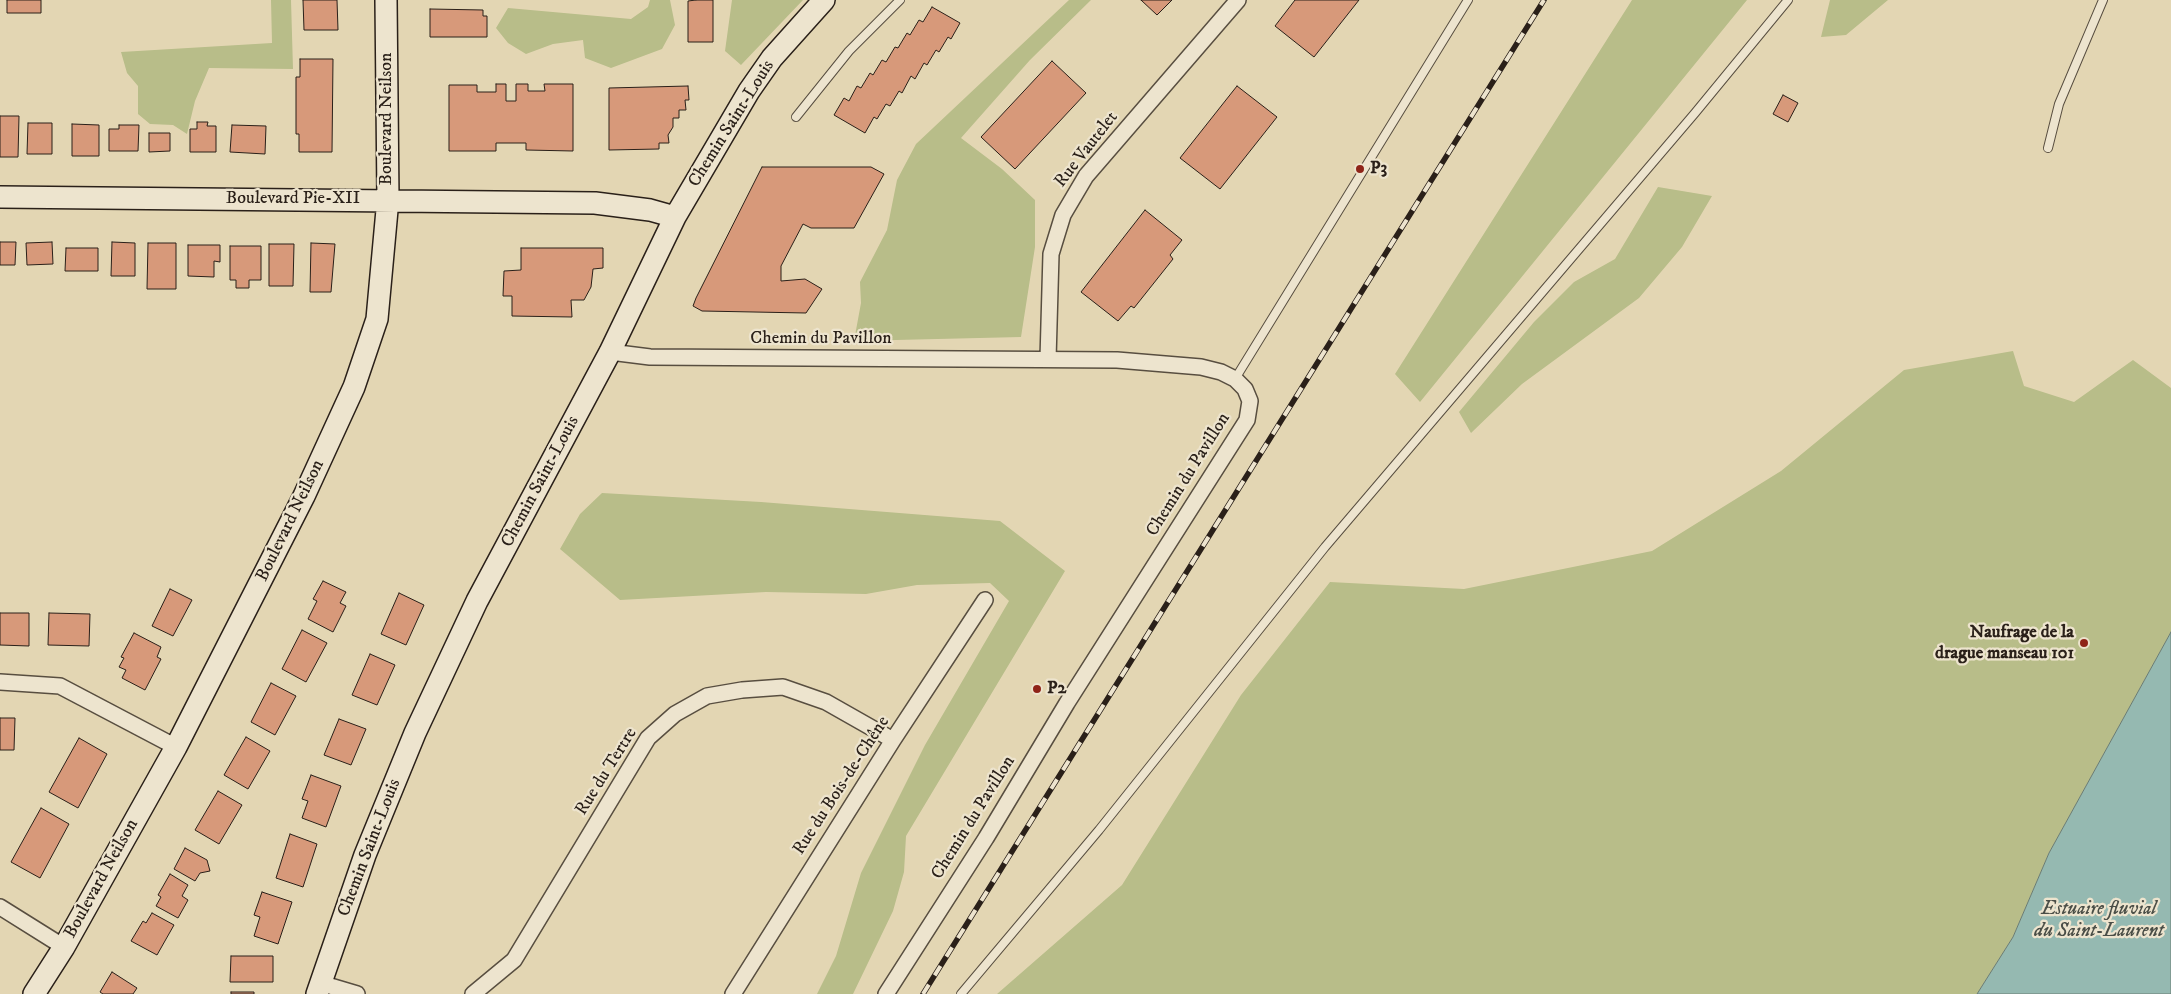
<!DOCTYPE html>
<html>
<head>
<meta charset="utf-8">
<style>
  body { margin:0 }
  canvas { display:block; background:#e3d6b3 }
</style>
</head>
<body>
<canvas width="2171" height="994"></canvas>
<script>
const ctx = document.querySelector('canvas').getContext('2d');
ctx.lineJoin = 'round';
function fill(path, color) {
  ctx.fillStyle = color;
  ctx.fill(path, 'evenodd');
}
function toPath(rows) {
  const path = new Path2D();
  for (const r of rows) {
    path.moveTo(r[0], r[1]);
    for (let i = 2; i < r.length; i += 2) path.lineTo(r[i], r[i + 1]);
  }
  return path;
}
function stroke(path, color, width, dash) {
  ctx.strokeStyle = color;
  ctx.lineWidth = width;
  ctx.lineCap = dash ? 'butt' : 'round';
  ctx.setLineDash(dash || []);
  ctx.stroke(path);
}
function drawText(font, color, halo, rows, align = 'center') {
  ctx.font = font + ' "IM FELL DW Pica",serif';
  ctx.lineWidth = 4.5;
  ctx.setLineDash([]);
  ctx.textBaseline = 'middle';
  ctx.strokeStyle = halo;
  ctx.fillStyle = color;
  for (const [text, x, y, turn = 0] of rows) {
    ctx.save();
    ctx.translate(x, y);
    ctx.rotate((+turn || 0) * Math.PI / 180);
    ctx.textAlign = isNaN(turn) ? turn : align;
    if (halo) ctx.strokeText(text, 0, 0);
    ctx.fillText(text, 0, 0);
    ctx.restore();
  }
}
fill(toPath([
  [271,0,291,0,293,69,209,68,195,101,187,134,173,125,150,124,138,114,138,86,127,73,121,52,272,43],
  [650,0,670,0,675,25,662,49,611,68,585,58,583,40,553,44,526,54,508,43,496,28,508,8,631,19,648,7],
  [732,0,803,0,741,65,725,51],
  [1069,0,1091,0,1030,60,961,138,1002,169,1035,200,1035,247,1021,337,854,341,861,303,860,282,887,230,897,180,916,144],
  [1632,0,1747,0,1420,402,1395,374],
  [1830,0,1888,0,1846,35,1821,37],
  [1658,187,1712,196,1682,247,1639,298,1522,384,1471,433,1459,412,1534,322,1574,282,1615,259],
  [2013,351,2024,386,2074,402,2133,360,2171,388,2171,632,2049,853,2013,937,1977,994,997,994,1122,885,1241,695,1330,582,1464,589,1652,551,1781,471,1904,370],
  [602,493,761,502,1000,521,1065,571,906,836,904,872,893,911,853,994,817,994,836,956,861,873,925,745,1009,601,990,583,917,585,866,594,766,592,620,600,560,549,580,514]
]), '#b8bd89');
const water = toPath([
  [2171,632,2171,994,1977,994,2013,937,2049,853,2171,632]
]);
fill(water, '#95b9b1');
stroke(water, '#6a7c74', 1);
const building = toPath([
  [7,0,41,0,41,13,7,13,7,0],
  [303,0,337,0,338,30,304,30,303,0],
  [696,0,713,0,713,42,688,42,688,1,696,0],
  [1141,0,1172,0,1157,15,1141,0],
  [1295,0,1359,0,1314,57,1275,26,1295,0],
  [932,7,960,23,951,39,948,37,939,52,936,50,927,65,924,63,915,79,911,76,902,93,899,91,890,106,886,104,877,119,874,117,865,133,834,115,844,98,849,101,857,86,861,88,870,73,873,75,882,60,886,62,895,47,898,48,907,33,910,35,919,20,923,22,932,7],
  [430,9,483,10,483,16,487,16,487,37,430,37,430,9],
  [300,59,333,59,332,152,299,152,299,134,296,134,296,77,300,77,300,59],
  [1052,61,1086,93,1015,169,981,137,1052,61],
  [496,84,506,84,506,101,516,101,516,84,528,84,528,91,545,91,544,84,573,84,573,151,526,150,526,143,496,143,496,151,449,151,449,85,477,85,477,92,496,92,496,84],
  [688,86,689,100,685,100,686,110,679,110,679,118,673,118,673,127,668,135,669,143,659,143,659,149,609,150,609,88,688,86],
  [1237,86,1277,117,1220,189,1180,158,1237,86],
  [1783,95,1798,103,1788,122,1773,114,1783,95],
  [0,116,19,116,18,157,0,157,0,116],
  [197,122,208,122,207,126,216,126,216,152,190,152,190,129,197,129,197,122],
  [28,123,52,123,52,154,27,154,28,123],
  [72,124,99,125,99,156,72,156,72,124],
  [119,125,139,125,138,151,109,151,109,129,119,129,119,125],
  [232,125,266,126,265,154,230,152,232,125],
  [149,133,170,133,170,151,149,152,149,133],
  [762,167,871,167,884,174,854,228,811,228,803,224,781,266,781,281,805,279,822,289,806,313,702,311,693,306,696,298,762,167],
  [1145,210,1182,240,1170,255,1173,259,1134,308,1131,306,1118,321,1081,292,1145,210],
  [0,242,16,242,15,265,0,265,0,242],
  [52,242,53,264,27,265,26,243,52,242],
  [112,242,135,243,135,276,111,276,112,242],
  [148,243,176,243,176,289,147,289,148,243],
  [311,243,335,244,331,292,310,292,311,243],
  [269,244,294,244,293,286,269,286,269,244],
  [188,245,220,245,220,262,214,261,214,277,188,276,188,245],
  [230,246,261,246,261,280,249,280,249,288,236,288,236,280,230,280,230,246],
  [66,248,98,248,98,271,65,271,66,248],
  [521,248,603,248,603,268,593,269,591,287,584,300,571,300,572,317,512,316,512,296,503,296,504,271,521,270,521,248],
  [323,581,346,592,340,603,346,606,333,632,308,619,317,601,313,599,323,581],
  [170,589,192,600,173,636,152,626,170,589],
  [399,593,424,605,406,645,381,634,399,593],
  [0,613,29,613,29,646,0,645,0,613],
  [49,613,90,614,89,646,48,645,49,613],
  [302,630,327,643,306,682,282,669,302,630],
  [134,633,161,647,157,657,161,659,145,690,122,678,126,670,119,667,124,658,121,657,134,633],
  [370,654,395,665,377,705,352,695,370,654],
  [271,683,296,696,275,735,251,722,271,683],
  [0,718,15,718,14,750,0,750,0,718],
  [339,719,366,729,351,765,324,755,339,719],
  [246,737,270,751,248,789,224,775,246,737],
  [79,738,107,754,78,808,49,792,79,738],
  [311,775,341,786,326,827,302,818,308,801,302,799,311,775],
  [218,791,242,805,219,844,195,830,218,791],
  [41,808,69,824,40,878,11,862,41,808],
  [290,834,317,844,303,887,276,878,290,834],
  [185,848,207,860,210,871,200,873,195,881,174,869,185,848],
  [170,874,188,885,182,896,188,900,178,918,156,906,161,897,158,895,170,874],
  [262,892,292,902,278,944,254,936,260,917,254,915,262,892],
  [152,913,174,925,157,955,131,941,143,921,146,923,152,913],
  [231,956,273,956,273,982,230,982,231,956],
  [112,972,137,988,133,994,103,994,100,992,112,972],
  [231,992,254,992,254,994,231,994,231,992]
]);
fill(building, '#d7997a');
stroke(building, '#2a2019', 1);
const lane = toPath([
  [796,117,849,51,900,0],
  [2048,148,2059,104,2103,0],
  [1235,379,1468,0],
  [961,994,1099,830,1325,547,1695,113,1788,0]
]);
const street = toPath([
  [610,352,650,357,1117,360,1201,367,1221,372,1235,379,1245,389,1250,401,1247,420,1067,703,986,838,886,994],
  [1048,359,1051,254,1063,215,1086,176,1238,0],
  [0,682,60,686,176,747],
  [0,907,64,947],
  [320,983,357,994],
  [473,994,514,960,648,738,675,714,707,696,742,690,783,687,826,702,893,740],
  [733,994,893,740,985,600]
]);
const secondary = toPath([
  [0,197,595,203,650,210,675,217],
  [34,994,64,947,176,747,304,496,354,387,377,319,388,199,386,0],
  [317,994,365,855,415,733,477,601,610,352,675,217,749,91,772,58,824,0]
]);
stroke(lane, '#584e40', 10);
stroke(street, '#584e40', 18);
stroke(secondary, '#2a2019', 24);
stroke(lane, '#ede4ce', 8);
stroke(street, '#ede4ce', 15);
stroke(secondary, '#ede4ce', 21);
const rail = toPath([
  [923,994,1544,0]
]);
stroke(rail, '#2a2019', 5.5);
stroke(rail, '#ede4ce', 4, [11]);
for (const [x, y, r, color] of [
  [1360,169,5,"#8f2418"],
  [2084,643,5,"#8f2418"],
  [1037,689,5,"#8f2418"]
]) {
  const dot = new Path2D();
  dot.arc(x, y, r, 0, 2 * Math.PI);
  ctx.fillStyle = color;
  ctx.fill(dot);
  stroke(dot, '#ede4ce', 2);
}
drawText('18px', '#2a2019', '#ede4ce', [
  ["Boulevard Neilson",387,119,-90],
  ["Chemin Saint-Louis",732,124,-58],
  ["Rue Vautelet",1087,150,-52],
  ["Boulevard Pie-XII",293,199],
  ["Chemin du Pavillon",821,339],
  ["Chemin du Pavillon",1189,475,-58],
  ["Chemin Saint-Louis",541,482,-62],
  ["Boulevard Neilson",291,521,-64],
  ["Rue du Tertre",607,772,-58],
  ["Rue du Bois-de-Chêne",842,786,-57],
  ["Chemin du Pavillon",974,818,-58],
  ["Chemin Saint-Louis",370,848,-69],
  ["Boulevard Neilson",102,879,-61]
]);
drawText('bold 18px', '#2a2019', '#ede4ce', [
  ["P3",1370,169],
  ["Naufrage de la",2074,633,"right"],
  ["drague manseau 101",2074,654,"right"],
  ["P2",1047,689]
], 'left');
drawText('italic 19px', '#4a4e47', '#ede4ce', [
  ["Estuaire fluvial",2099,910],
  ["du Saint-Laurent",2099,932]
]);
</script>
</body>
</html>
